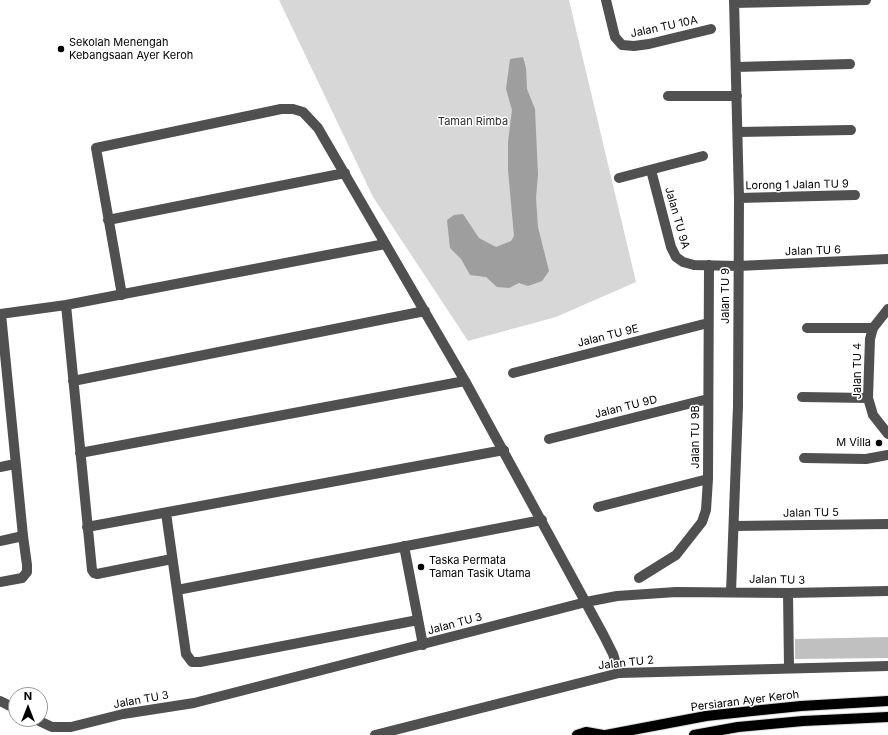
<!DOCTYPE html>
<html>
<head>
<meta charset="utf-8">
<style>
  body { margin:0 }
  #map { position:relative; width:888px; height:735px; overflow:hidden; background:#fff; font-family:Inter,sans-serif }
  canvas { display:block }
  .north { position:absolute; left:8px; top:687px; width:40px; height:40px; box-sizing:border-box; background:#fff; border:1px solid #999; border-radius:50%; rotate:0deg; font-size:11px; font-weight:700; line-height:16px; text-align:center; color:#000 }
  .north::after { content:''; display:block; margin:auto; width:14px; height:18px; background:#000; clip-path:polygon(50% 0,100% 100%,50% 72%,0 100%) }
</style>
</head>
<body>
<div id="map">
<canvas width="888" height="735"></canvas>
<div class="north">N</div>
</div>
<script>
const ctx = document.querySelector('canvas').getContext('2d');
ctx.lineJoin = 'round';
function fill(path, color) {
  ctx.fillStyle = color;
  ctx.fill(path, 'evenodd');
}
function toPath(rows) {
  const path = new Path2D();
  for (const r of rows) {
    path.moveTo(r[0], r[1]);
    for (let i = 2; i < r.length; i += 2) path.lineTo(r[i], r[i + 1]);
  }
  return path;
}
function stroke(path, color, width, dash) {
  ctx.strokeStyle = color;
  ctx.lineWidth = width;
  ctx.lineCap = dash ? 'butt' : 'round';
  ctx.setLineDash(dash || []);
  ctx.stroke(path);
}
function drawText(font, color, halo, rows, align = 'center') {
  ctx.font = font + ' Inter,sans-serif';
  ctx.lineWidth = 3;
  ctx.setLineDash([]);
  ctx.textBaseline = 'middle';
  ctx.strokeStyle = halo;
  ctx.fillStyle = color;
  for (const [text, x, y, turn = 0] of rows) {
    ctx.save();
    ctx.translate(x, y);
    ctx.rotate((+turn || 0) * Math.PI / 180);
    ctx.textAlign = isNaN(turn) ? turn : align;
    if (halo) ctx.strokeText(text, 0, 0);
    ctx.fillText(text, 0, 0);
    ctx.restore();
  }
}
fill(toPath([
  [279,0,569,0,636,282,556,317,468,341,373,197]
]), '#d7d7d7');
fill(toPath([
  [523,57,526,68,527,89,535,109,538,175,536,198,538,227,549,271,542,281,528,286,519,283,509,288,497,287,486,277,470,275,461,259,450,248,447,220,454,215,463,214,479,238,496,247,511,241,514,236,508,170,508,142,512,110,506,89,510,59]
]), '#9e9e9e');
fill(toPath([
  [888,637,888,658,795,659,795,639]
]), '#c0c0c0');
const major = toPath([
  [577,735,586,732,603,735],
  [606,735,706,716,752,711,801,706,888,701],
  [694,735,738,727,803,721,888,717]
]);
stroke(major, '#dbdbdb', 12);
stroke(toPath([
  [606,0,615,37,622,45,634,46,649,44,711,29],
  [734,3,866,0],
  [736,67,850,64],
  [668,96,737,96],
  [738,132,851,130],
  [651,170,671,247,676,257,683,262,694,265,738,266,888,259],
  [619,178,703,156],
  [739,198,855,195],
  [108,220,345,173],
  [122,295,96,148,281,109,293,109,303,112,318,128,465,381,604,636,613,654,619,673],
  [66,305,92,570,94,573,97,574,172,559],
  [888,309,873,328,870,339,868,398,873,415,888,434],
  [0,314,66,305,385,244],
  [807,328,873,328],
  [513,373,708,323],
  [73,381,425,311],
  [802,397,868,398],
  [549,439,708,399],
  [80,453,465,381],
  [804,458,866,459,888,455],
  [0,467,15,464],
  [598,507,708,479],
  [166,513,186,654,192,662,200,662,418,620],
  [734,526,888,524],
  [87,527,504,450],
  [0,541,23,536],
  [404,546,423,645],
  [639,578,676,555,702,522,706,510,708,479,709,265],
  [0,582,22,578,27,572,27,565,23,536,1,314],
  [177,590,542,520],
  [731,592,738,406,739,198,734,0],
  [788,593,789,667],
  [0,701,16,709],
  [35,719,52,727,71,727,123,714,194,703,586,602,617,596,676,592,788,593,888,591],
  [375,735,619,673,888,666]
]), '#505050', 10);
stroke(major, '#000', 10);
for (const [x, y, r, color] of [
  [61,49,4,"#000"],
  [879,443,4,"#000"],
  [421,567,4,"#000"]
]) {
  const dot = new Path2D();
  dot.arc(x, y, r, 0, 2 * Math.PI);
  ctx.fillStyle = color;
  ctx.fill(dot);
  stroke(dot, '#fff', 1.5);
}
drawText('11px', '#000', '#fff', [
  ["Jalan TU 10A",664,27,-12],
  ["Lorong 1 Jalan TU 9",797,185,-1],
  ["Jalan TU 9A",677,218,74],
  ["Jalan TU 6",813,251,-2],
  ["Jalan TU 9",726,296,-90],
  ["Jalan TU 9E",608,336,-14],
  ["Jalan TU 4",858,371,-90],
  ["Jalan TU 9D",626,407,-14],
  ["Jalan TU 9B",696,437,-90],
  ["Jalan TU 5",811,513,-1],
  ["Jalan TU 3",777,580,1],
  ["Jalan TU 3",455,624,-15],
  ["Jalan TU 2",626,663,-6],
  ["Jalan TU 3",141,700,-10],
  ["Persiaran Ayer Keroh",745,701,-7]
]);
drawText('11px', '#000', '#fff', [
  ["Sekolah Menengah",69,43],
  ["Kebangsaan Ayer Keroh",69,56],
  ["M Villa",871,443,"right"],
  ["Taska Permata",429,561],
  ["Taman Tasik Utama",429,574]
], 'left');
drawText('11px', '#2e2e2e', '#fff', [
  ["Taman Rimba",473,122]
]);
</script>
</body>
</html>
